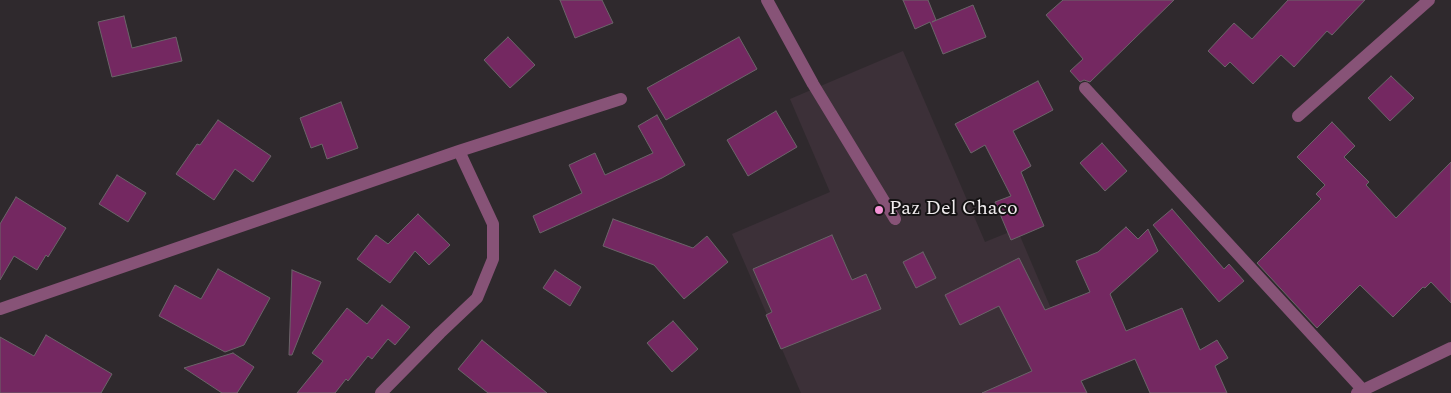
<!DOCTYPE html>
<html>
<head>
<meta charset="utf-8">
<style>
  body { margin:0 }
  canvas { display:block; background:#2f292d }
</style>
</head>
<body>
<canvas width="1451" height="393"></canvas>
<script>
const ctx = document.querySelector('canvas').getContext('2d');
ctx.lineJoin = 'round';
function fill(path, color) {
  ctx.fillStyle = color;
  ctx.fill(path, 'evenodd');
}
function toPath(rows) {
  const path = new Path2D();
  for (const r of rows) {
    path.moveTo(r[0], r[1]);
    for (let i = 2; i < r.length; i += 2) path.lineTo(r[i], r[i + 1]);
  }
  return path;
}
function stroke(path, color, width, dash) {
  ctx.strokeStyle = color;
  ctx.lineWidth = width;
  ctx.lineCap = dash ? 'butt' : 'round';
  ctx.setLineDash(dash || []);
  ctx.stroke(path);
}
function drawText(font, color, halo, rows, align = 'center') {
  ctx.font = font + ' Spectral,serif';
  ctx.lineWidth = 4;
  ctx.setLineDash([]);
  ctx.textBaseline = 'middle';
  ctx.strokeStyle = halo;
  ctx.fillStyle = color;
  for (const [text, x, y, turn = 0] of rows) {
    ctx.save();
    ctx.translate(x, y);
    ctx.rotate((+turn || 0) * Math.PI / 180);
    ctx.textAlign = isNaN(turn) ? turn : align;
    if (halo) ctx.strokeText(text, 0, 0);
    ctx.fillText(text, 0, 0);
    ctx.restore();
  }
}
fill(toPath([
  [903,51,985,242,1017,229,1087,393,801,393,732,234,830,192,790,99]
]), '#3c3038');
const building = toPath([
  [560,0,602,0,613,23,575,38,560,0],
  [903,0,928,0,936,20,932,22,973,5,986,37,943,54,930,22,915,29,903,0],
  [1063,0,1174,0,1090,82,1084,80,1080,82,1070,71,1083,59,1046,15,1063,0],
  [1288,0,1365,0,1332,35,1327,31,1294,67,1281,55,1253,84,1230,62,1225,67,1208,51,1234,23,1252,39,1288,0],
  [124,16,132,48,176,37,182,61,112,77,98,22,124,16],
  [508,37,535,65,510,88,484,60,508,37],
  [739,37,757,69,666,120,647,88,739,37],
  [1391,76,1414,98,1390,121,1368,98,1391,76],
  [1038,81,1053,110,1013,131,1031,166,1021,172,1044,226,1011,240,995,202,1011,196,985,145,971,153,955,124,1038,81],
  [341,102,358,148,327,159,322,144,311,148,300,118,341,102],
  [776,111,797,147,748,176,727,140,776,111],
  [657,115,685,165,662,178,540,233,533,216,582,193,569,165,595,153,605,175,653,153,638,126,657,115],
  [218,120,271,156,253,182,235,169,214,200,176,174,197,144,200,145,218,120],
  [1332,122,1355,146,1344,157,1369,182,1366,185,1396,218,1451,162,1451,303,1431,282,1425,288,1423,287,1393,317,1360,285,1317,328,1257,263,1321,199,1316,194,1325,185,1297,157,1332,122],
  [1102,143,1127,171,1105,191,1080,163,1102,143],
  [117,175,146,193,128,222,99,204,117,175],
  [16,197,66,228,48,257,46,255,37,270,14,256,0,280,0,224,16,197],
  [1172,209,1224,269,1229,264,1244,281,1219,302,1153,225,1172,209],
  [418,214,450,245,429,265,415,251,390,283,357,259,376,235,388,244,418,214],
  [613,219,693,248,707,236,728,262,684,299,654,265,603,246,613,219],
  [1126,227,1138,239,1148,229,1158,251,1110,294,1126,331,1182,308,1200,350,1217,340,1228,358,1215,366,1227,393,1150,393,1135,359,1081,381,1087,393,982,393,1032,371,999,306,960,325,945,295,1019,258,1045,310,1090,292,1076,261,1098,252,1126,227],
  [832,235,852,280,866,274,881,309,781,349,766,315,772,312,753,269,832,235],
  [923,252,936,278,916,288,903,262,923,252],
  [218,269,270,298,244,345,225,352,159,316,175,285,201,299,218,269],
  [292,270,321,282,292,355,289,355,292,270],
  [555,270,581,287,570,306,543,288,555,270],
  [382,305,410,327,395,345,388,339,372,359,368,356,348,381,346,379,335,393,297,393,323,361,312,353,347,308,367,324,382,305],
  [673,321,698,349,672,372,647,343,673,321],
  [46,335,112,374,101,393,0,393,0,337,34,356,46,335],
  [482,340,509,362,547,393,488,393,458,369,482,340],
  [233,353,254,367,237,393,222,393,184,368,233,353]
]);
fill(building, '#742861');
stroke(building, '#6b6469', 1);
stroke(toPath([
  [767,0,813,84,895,219],
  [1085,88,1363,390],
  [1298,116,1429,0],
  [0,309,459,151,621,99],
  [381,393,440,333,477,298,493,259,493,224,459,151],
  [1357,393,1451,348]
]), '#875377', 12);
for (const [x, y, r, color] of [
  [879,210,5,"#f391d5"]
]) {
  const dot = new Path2D();
  dot.arc(x, y, r, 0, 2 * Math.PI);
  ctx.fillStyle = color;
  ctx.fill(dot);
  stroke(dot, '#151314', 2);
}
drawText('20px', '#efebed', '#151314', [
  ["Paz Del Chaco",889,210]
], 'left');
</script>
</body>
</html>
